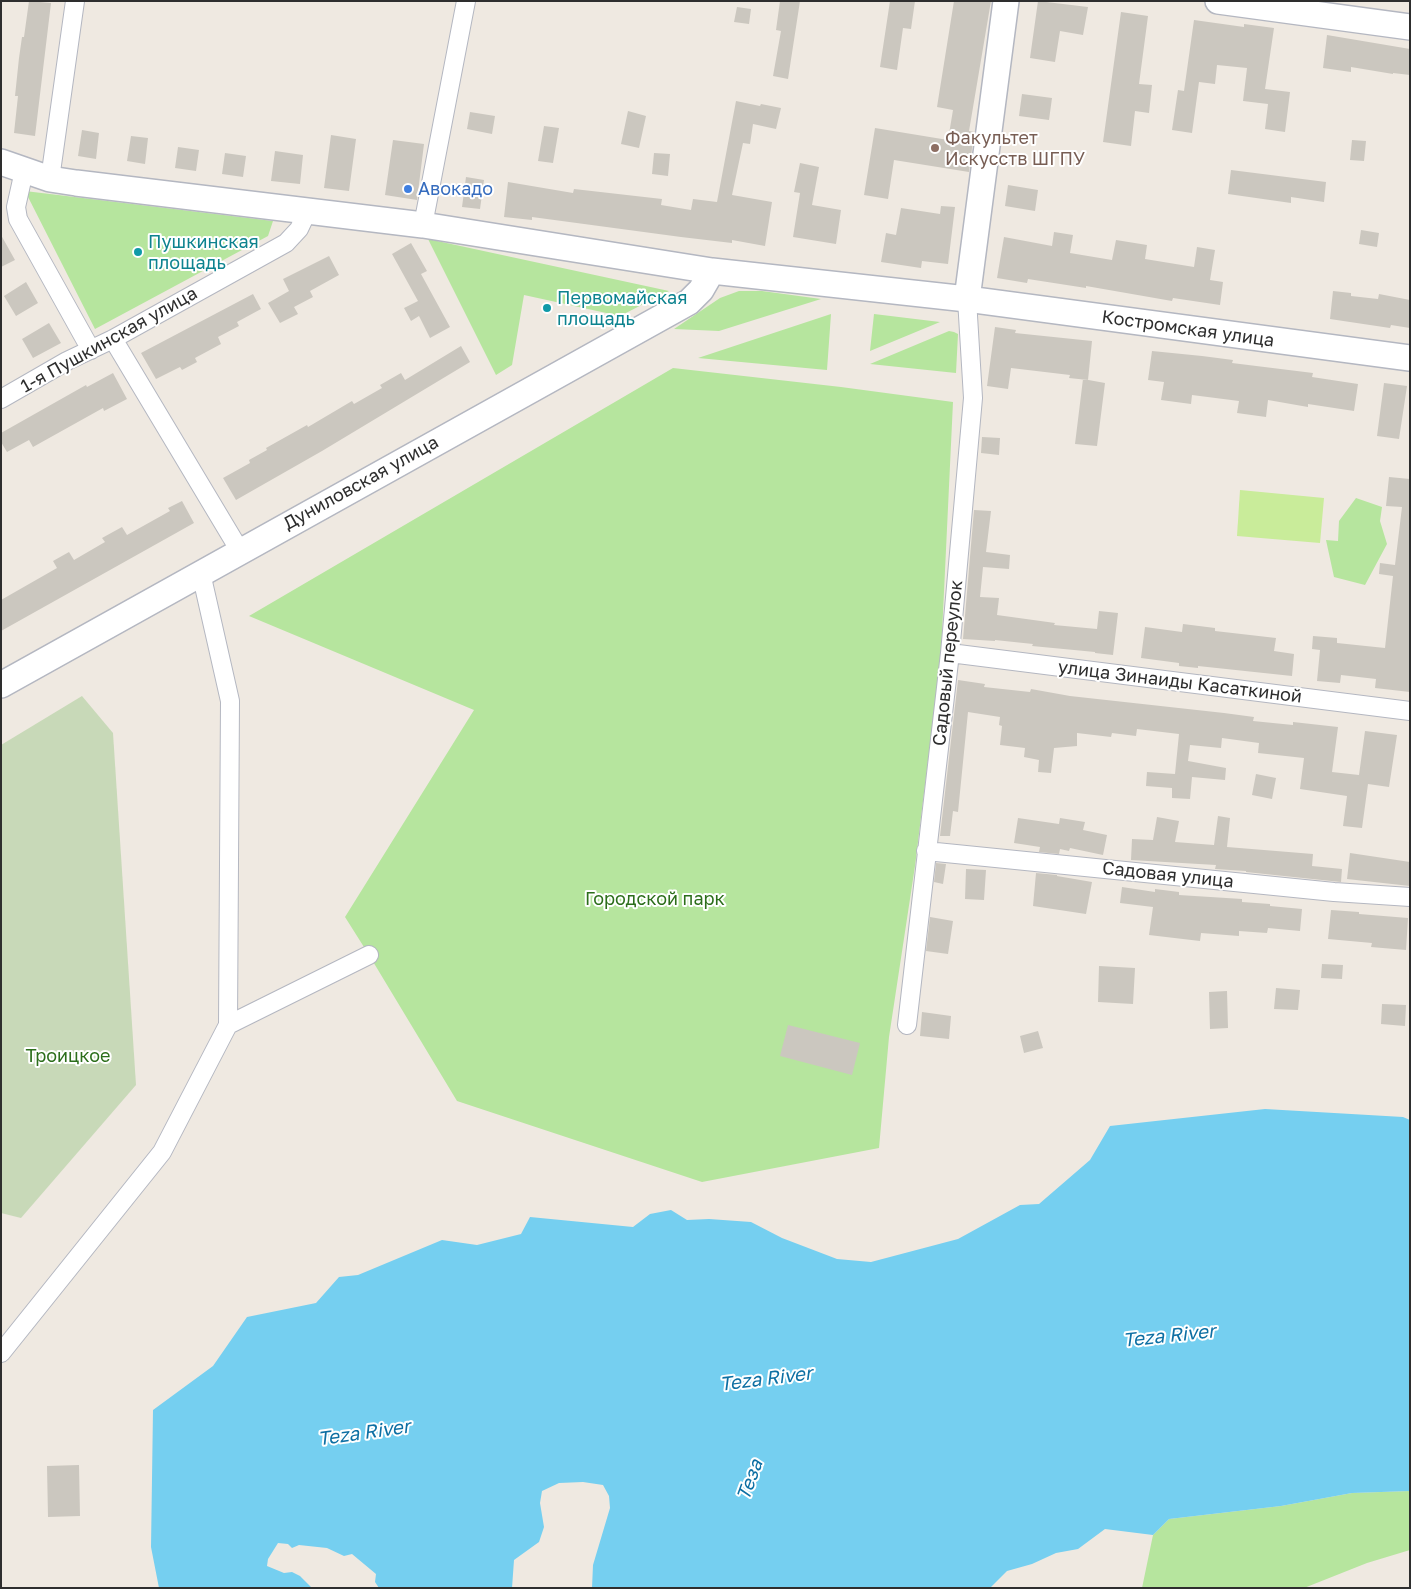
<!DOCTYPE html>
<html>
<head>
<meta charset="utf-8">
<style>
  body { margin:0 }
  #map { position:relative; width:1411px; height:1589px; overflow:hidden; background:#efe9e1; font-family:"Golos Text",sans-serif }
  canvas { display:block }
  .frame { position:absolute; inset:0; border:2px solid #2e2e2e; pointer-events:none }
</style>
</head>
<body>
<div id="map">
<canvas width="1411" height="1589"></canvas>
<div class="frame"></div>
</div>
<script>
const ctx = document.querySelector('canvas').getContext('2d');
ctx.lineJoin = 'round';
function fill(path, color) {
  ctx.fillStyle = color;
  ctx.fill(path, 'evenodd');
}
function toPath(rows) {
  const path = new Path2D();
  for (const r of rows) {
    path.moveTo(r[0], r[1]);
    for (let i = 2; i < r.length; i += 2) path.lineTo(r[i], r[i + 1]);
  }
  return path;
}
function stroke(path, color, width, dash) {
  ctx.strokeStyle = color;
  ctx.lineWidth = width;
  ctx.lineCap = dash ? 'butt' : 'round';
  ctx.setLineDash(dash || []);
  ctx.stroke(path);
}
function drawText(font, color, halo, rows, align = 'center') {
  ctx.font = font + ' "Golos Text",sans-serif';
  ctx.lineWidth = 4;
  ctx.setLineDash([]);
  ctx.textBaseline = 'middle';
  ctx.strokeStyle = halo;
  ctx.fillStyle = color;
  for (const [text, x, y, turn = 0] of rows) {
    ctx.save();
    ctx.translate(x, y);
    ctx.rotate((+turn || 0) * Math.PI / 180);
    ctx.textAlign = isNaN(turn) ? turn : align;
    if (halo) ctx.strokeText(text, 0, 0);
    ctx.fillText(text, 0, 0);
    ctx.restore();
  }
}
fill(toPath([
  [25,191,273,221,268,236,95,329],
  [428,239,669,291,620,316,524,295,512,365,496,375],
  [739,291,762,291,821,299,719,331,674,329,720,298],
  [831,314,827,370,698,358],
  [874,314,940,322,870,351],
  [949,331,954,332,958,334,956,373,870,364],
  [673,368,841,387,953,402,941,655,915,866,889,1037,879,1148,702,1182,457,1101,369,955,345,917,474,710,249,616],
  [1356,498,1382,507,1380,521,1387,544,1365,585,1334,577,1326,540,1338,541,1339,521],
  [1410,1491,1410,1550,1367,1563,1304,1588,1142,1588,1153,1535,1169,1519,1281,1506,1352,1493]
]), '#b6e59e');
fill(toPath([
  [82,696,113,733,136,1085,21,1218,1,1213,1,745]
]), '#c8d9b8');
fill(toPath([
  [1240,490,1324,498,1320,543,1237,536]
]), '#c9ec9a');
fill(toPath([
  [1265,1109,1403,1117,1410,1120,1410,1491,1352,1493,1281,1506,1169,1519,1153,1535,1105,1529,1078,1549,1056,1553,1032,1564,1007,1571,990,1588,592,1588,593,1565,610,1508,609,1496,603,1485,583,1482,559,1483,542,1491,540,1503,544,1527,539,1542,514,1560,512,1588,379,1588,375,1582,376,1574,352,1554,344,1556,327,1548,299,1545,292,1548,288,1544,278,1543,268,1559,267,1566,284,1573,292,1572,300,1576,312,1588,159,1588,151,1547,153,1410,213,1366,247,1317,316,1303,339,1277,358,1275,442,1240,477,1245,521,1234,530,1217,633,1227,650,1214,671,1210,687,1220,709,1219,751,1222,782,1238,837,1259,871,1262,958,1239,1020,1205,1039,1204,1090,1160,1110,1126]
]), '#75cff0');
fill(toPath([
  [29,1,51,3,35,136,14,133,18,96,15,96,19,58,22,37,24,37],
  [780,1,800,1,788,79,773,76,781,31,776,30],
  [890,1,915,1,911,29,903,28,897,70,880,67],
  [954,1,991,1,969,131,974,132,969,172,894,160,888,199,864,195,875,128,948,140,953,110,937,107],
  [1038,1,1088,7,1083,35,1060,31,1055,62,1030,58],
  [737,7,751,9,749,24,734,22],
  [1121,12,1148,16,1139,84,1152,85,1149,113,1135,111,1131,146,1103,142],
  [1194,20,1244,27,1244,24,1274,28,1265,89,1290,92,1285,132,1265,129,1268,104,1243,101,1247,68,1217,65,1215,84,1199,82,1192,133,1172,130,1178,90,1184,91],
  [1327,35,1410,49,1410,75,1393,73,1393,74,1351,67,1351,72,1323,68],
  [1022,94,1052,98,1049,120,1019,116],
  [736,101,760,106,761,104,781,108,776,129,753,124,750,144,743,143,732,195,772,202,765,246,732,240,732,243,681,237,532,217,532,220,504,217,508,182,573,193,574,189,662,199,661,205,691,210,693,199,717,202],
  [628,111,646,116,639,148,621,144],
  [470,112,495,116,492,134,467,129],
  [544,126,559,128,553,163,538,161],
  [82,130,99,133,96,159,78,156],
  [331,135,356,139,349,191,324,188],
  [131,136,148,138,145,164,127,161],
  [393,140,424,144,417,200,385,195],
  [1352,140,1366,141,1364,161,1350,160],
  [178,147,199,150,196,171,175,168],
  [275,151,303,155,300,184,271,181],
  [225,153,246,156,243,177,222,174],
  [654,153,670,154,668,176,652,174],
  [800,163,819,167,812,205,841,210,836,244,793,237,800,193,794,192],
  [1231,170,1326,182,1324,202,1291,197,1291,203,1228,194],
  [466,177,484,180,480,209,462,207],
  [1008,185,1038,190,1035,211,1005,206],
  [941,206,955,207,948,264,922,261,921,268,881,262,886,233,896,235,901,208,940,214],
  [1361,230,1379,233,1377,247,1359,244],
  [1054,232,1073,235,1070,253,1112,260,1116,240,1147,245,1145,259,1194,267,1197,247,1215,250,1210,280,1223,282,1220,305,1173,298,1172,301,1086,286,1086,288,1028,279,1027,283,997,278,1004,237,1052,246],
  [1,235,15,260,1,267],
  [411,243,427,271,421,274,450,327,430,338,419,316,411,321,404,308,418,301,392,254],
  [329,256,339,275,310,291,313,297,294,307,298,314,280,323,268,303,289,291,283,279],
  [26,282,38,303,16,316,4,296],
  [1333,291,1351,293,1351,296,1378,299,1379,294,1410,300,1410,328,1391,325,1390,328,1330,319],
  [253,294,261,309,237,322,239,326,218,337,221,344,195,358,197,362,182,370,180,367,156,379,141,353],
  [49,323,61,343,33,358,22,339],
  [995,327,1016,330,1015,333,1092,341,1088,380,1069,378,1070,375,1011,368,1008,389,987,386],
  [461,346,470,362,322,451,236,500,223,478,250,463,249,460,267,450,266,448,307,425,308,427,352,401,354,404,382,388,380,385,401,373,405,380],
  [1152,351,1202,356,1233,360,1232,363,1313,373,1312,377,1358,384,1354,411,1308,404,1308,407,1268,400,1266,417,1237,413,1239,401,1192,395,1191,404,1161,400,1164,382,1148,380],
  [113,373,127,399,104,411,103,408,33,447,29,440,7,452,1,442,1,433,86,385,87,387],
  [1083,379,1105,383,1097,446,1075,444],
  [1384,383,1407,386,1399,439,1377,436],
  [982,437,1000,438,999,455,981,453],
  [1389,477,1410,479,1410,692,1375,688,1376,679,1341,675,1340,683,1317,681,1320,650,1312,649,1313,636,1337,638,1337,643,1385,648,1393,576,1379,574,1380,563,1395,565,1402,507,1386,506],
  [182,501,194,523,1,631,1,600,57,568,53,561,69,552,74,560,105,542,102,538,122,527,127,535,170,511,168,508],
  [974,510,991,511,986,552,1010,555,1009,569,983,567,980,597,999,598,997,615,1055,623,1054,625,1097,629,1099,611,1118,613,1113,655,1095,653,1095,652,1032,646,1033,644,995,640,995,641,963,639],
  [1183,624,1215,628,1215,631,1276,638,1274,651,1294,654,1292,676,1198,666,1198,668,1179,666,1179,663,1141,658,1145,627,1182,632],
  [958,680,985,684,984,687,1030,692,1031,689,1070,696,1224,713,1254,717,1253,721,1293,725,1293,722,1338,727,1332,772,1359,775,1365,731,1397,735,1389,787,1368,784,1362,828,1343,826,1347,796,1300,789,1304,758,1258,753,1259,743,1222,738,1221,748,1190,745,1188,761,1226,768,1225,780,1192,777,1190,799,1172,798,1172,788,1146,786,1147,772,1175,774,1179,734,1137,729,1136,736,1112,733,1111,737,1077,733,1077,746,1054,748,1051,773,1038,772,1039,760,1024,757,1025,748,1000,745,1002,726,999,725,1000,717,968,712,958,812,953,811,950,836,940,836],
  [1256,774,1276,778,1272,799,1252,795],
  [1218,816,1230,818,1227,847,1313,854,1312,866,1342,869,1341,882,1246,872,1246,871,1215,869,1216,865,1131,860,1132,839,1153,840,1157,817,1179,821,1175,842,1214,845],
  [1018,818,1059,824,1060,818,1085,822,1083,830,1107,835,1103,855,1070,848,1069,851,1060,849,1059,854,1039,852,1040,847,1014,843],
  [1350,853,1410,862,1410,886,1347,879],
  [936,863,946,864,943,884,934,882],
  [966,869,986,870,984,900,965,899],
  [1036,873,1057,875,1057,876,1092,882,1086,914,1033,906],
  [1122,887,1155,892,1155,889,1179,892,1179,895,1242,899,1242,902,1270,904,1270,906,1302,909,1300,931,1268,928,1267,933,1239,931,1239,936,1201,933,1200,941,1149,935,1153,907,1120,903],
  [1331,910,1359,912,1359,914,1408,918,1406,950,1371,947,1372,943,1328,939],
  [930,917,953,921,948,954,926,951],
  [1322,964,1343,965,1342,979,1321,978],
  [1099,966,1135,968,1133,1004,1098,1002],
  [1276,988,1300,990,1298,1010,1274,1009],
  [1227,991,1228,1028,1210,1029,1209,992],
  [1382,1004,1406,1005,1405,1026,1381,1024],
  [922,1012,951,1016,949,1039,920,1036],
  [788,1025,860,1043,852,1075,780,1056],
  [1038,1031,1043,1048,1024,1053,1020,1036],
  [79,1465,80,1516,48,1517,47,1466]
]), '#cbc7bf');
const street = toPath([
  [24,171,16,207,18,219,91,350],
  [50,179,75,1],
  [423,225,466,1],
  [113,339,240,551],
  [1,399,67,361,113,339,286,243,299,229,308,210],
  [950,653,1410,711],
  [926,851,1334,892,1410,897],
  [228,1025,369,955],
  [907,1025,950,653,973,398,967,299],
  [1,1353,162,1152,228,1025,230,701,201,573]
]);
const secondary = toPath([
  [1218,1,1410,27],
  [1,162,50,179,76,183,423,225,712,271,967,299,1410,358],
  [967,299,1006,1],
  [1,685,689,302,701,290,712,271]
]);
stroke(street, '#b4b7c1', 20);
stroke(secondary, '#b4b7c1', 28);
stroke(street, '#fff', 18);
stroke(secondary, '#fff', 25);
for (const [x, y, r, color] of [
  [935,148,5,"#8d6e63"],
  [408,189,5,"#3f7fe0"],
  [138,252,5,"#0f9aa8"],
  [547,308,5,"#0f9aa8"]
]) {
  const dot = new Path2D();
  dot.arc(x, y, r, 0, 2 * Math.PI);
  ctx.fillStyle = color;
  ctx.fill(dot);
  stroke(dot, '#fff', 2);
}
drawText('18px', '#785e54', '#fff', [
  ["Факультет",945,138],
  ["Искусств ШГПУ",945,159]
], 'left');
drawText('18px', '#366cbe', '#fff', [
  ["Авокадо",418,189]
], 'left');
drawText('18px', '#0d838f', '#fff', [
  ["Пушкинская",148,242],
  ["площадь",148,263],
  ["Первомайская",557,298],
  ["площадь",557,319]
], 'left');
drawText('18px', '#2e2e2e', '#fff', [
  ["Костромская улица",1188,329,8],
  ["1-я Пушкинская улица",109,340,-29],
  ["Дуниловская улица",361,483,-29],
  ["Садовый переулок",948,663,-84],
  ["улица Зинаиды Касаткиной",1180,682,7],
  ["Садовая улица",1168,875,6]
]);
drawText('18px', '#2c6e1b', '#fff', [
  ["Городской парк",655,899],
  ["Троицкое",68,1056]
]);
drawText('italic 19px', '#0d6fa3', '#fff', [
  ["Teza River",1169,1336,-6],
  ["Teza River",766,1379,-7],
  ["Teza River",364,1433,-8],
  ["Теза",750,1480,-70]
]);
</script>
</body>
</html>
